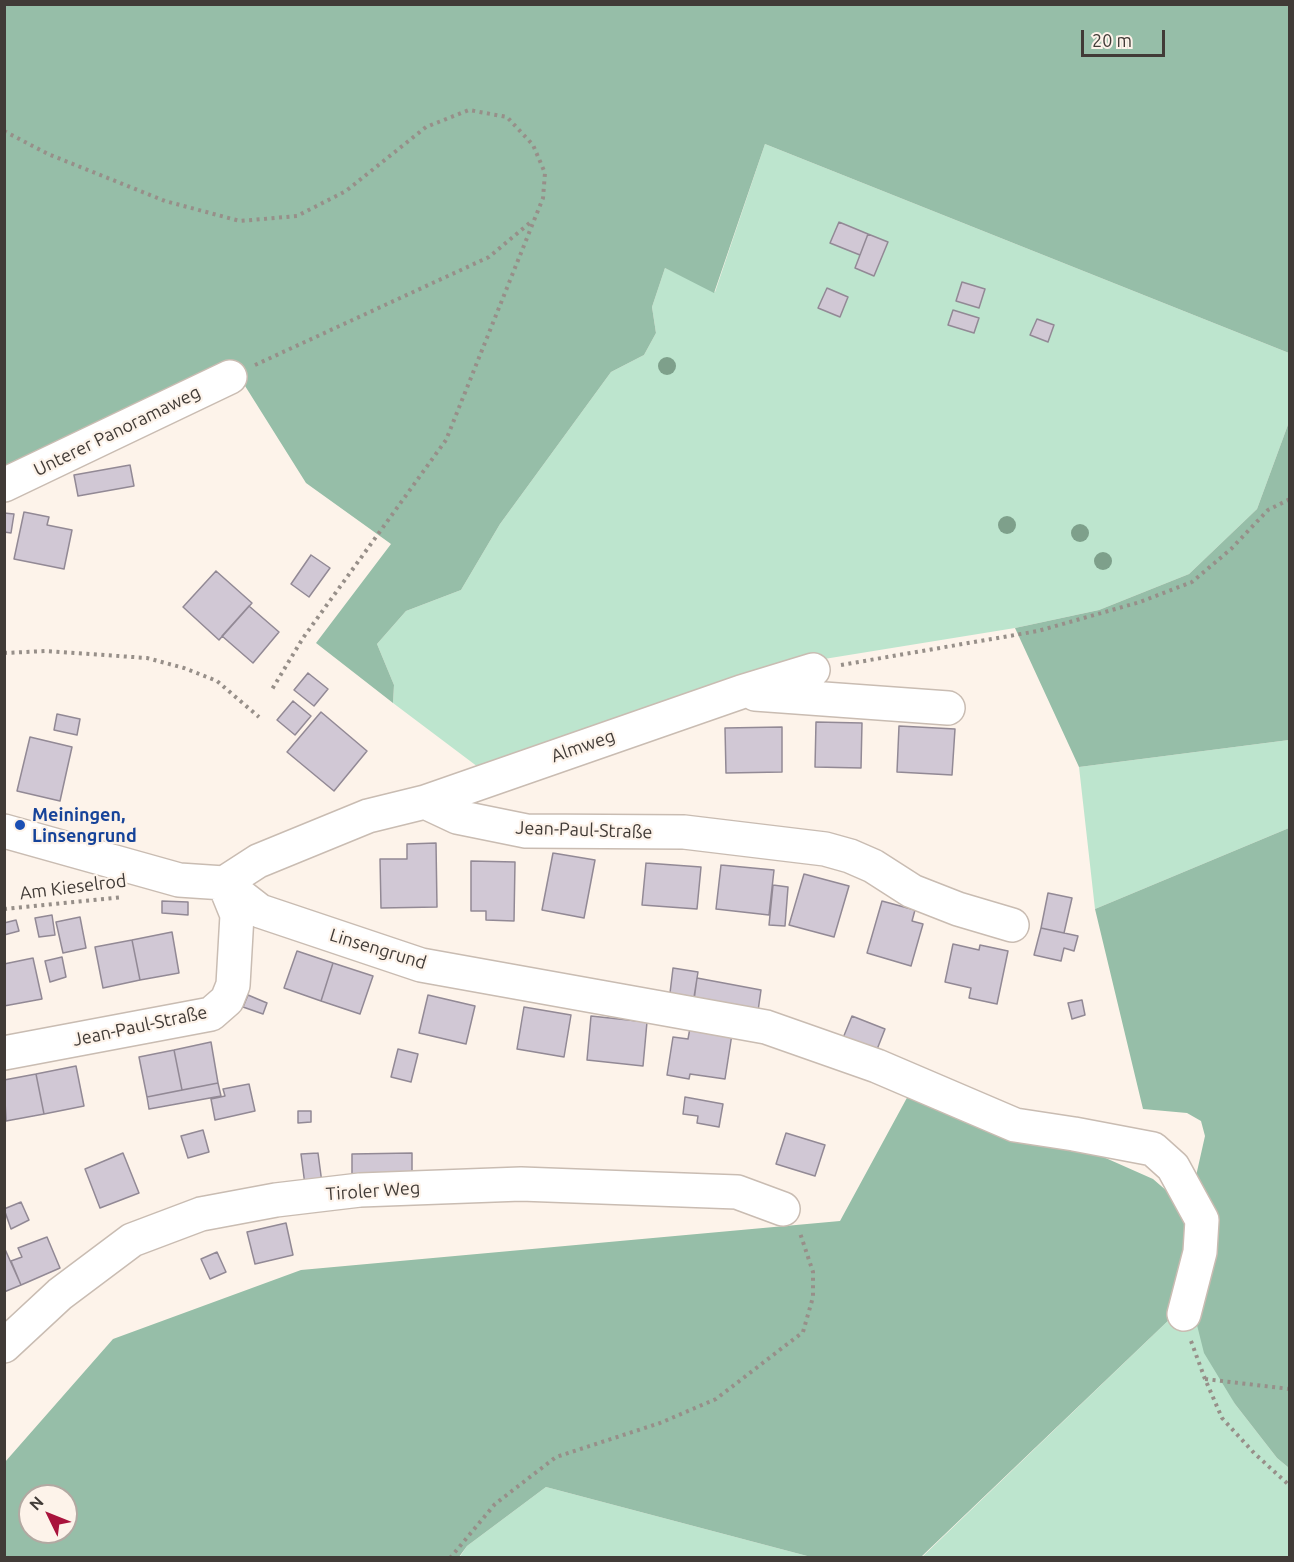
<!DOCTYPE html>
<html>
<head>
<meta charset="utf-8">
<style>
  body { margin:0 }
  #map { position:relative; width:1294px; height:1562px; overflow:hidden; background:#fdf3ea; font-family:Ubuntu,sans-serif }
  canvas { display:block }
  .frame { position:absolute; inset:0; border:6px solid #413b37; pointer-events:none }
  .north { position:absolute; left:18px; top:1484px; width:60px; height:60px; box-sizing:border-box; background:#fdf3ea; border:2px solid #b2a9a2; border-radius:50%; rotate:313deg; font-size:16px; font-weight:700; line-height:24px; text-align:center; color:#413b37 }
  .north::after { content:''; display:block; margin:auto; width:21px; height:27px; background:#a9133c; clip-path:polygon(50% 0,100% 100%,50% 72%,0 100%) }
  .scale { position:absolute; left:1081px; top:30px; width:84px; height:27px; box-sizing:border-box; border:3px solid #413b37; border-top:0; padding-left:8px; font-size:18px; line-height:21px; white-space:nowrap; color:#413b37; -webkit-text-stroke:4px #fdf3ea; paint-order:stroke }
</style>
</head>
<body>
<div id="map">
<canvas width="1294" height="1562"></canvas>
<div class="frame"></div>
<div class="north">N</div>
<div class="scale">20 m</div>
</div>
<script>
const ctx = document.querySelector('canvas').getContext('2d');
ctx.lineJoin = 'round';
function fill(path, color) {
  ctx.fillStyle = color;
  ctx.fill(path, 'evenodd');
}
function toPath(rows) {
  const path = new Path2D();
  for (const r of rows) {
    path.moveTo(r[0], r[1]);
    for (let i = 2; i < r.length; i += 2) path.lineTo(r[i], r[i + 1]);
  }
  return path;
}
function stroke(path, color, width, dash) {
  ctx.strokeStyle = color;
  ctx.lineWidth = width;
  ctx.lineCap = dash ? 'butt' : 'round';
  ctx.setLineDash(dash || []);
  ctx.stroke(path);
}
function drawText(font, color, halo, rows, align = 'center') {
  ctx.font = font + ' Ubuntu,sans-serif';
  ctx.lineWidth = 4.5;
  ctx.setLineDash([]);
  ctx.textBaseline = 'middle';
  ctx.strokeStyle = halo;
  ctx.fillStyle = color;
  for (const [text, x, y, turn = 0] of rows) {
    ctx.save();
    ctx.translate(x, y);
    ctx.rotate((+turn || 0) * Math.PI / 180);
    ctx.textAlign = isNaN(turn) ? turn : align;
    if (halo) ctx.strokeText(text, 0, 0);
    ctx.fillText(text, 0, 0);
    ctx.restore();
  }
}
fill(toPath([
  [765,144,1289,353,1289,422,1257,509,1189,574,1099,610,1015,628,818,660,486,773,393,703,394,685,377,644,406,611,461,590,500,524,611,372,644,355,656,333,652,307,665,268,715,292],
  [1289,740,1289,828,1095,909,1079,767],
  [1172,1317,1195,1317,1235,1404,1277,1458,1289,1468,1289,1557,921,1558],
  [546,1487,811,1557,459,1558,467,1546]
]), '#bde5ce');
fill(toPath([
  [5,5,1289,5,1289,353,765,144,714,293,665,268,652,307,656,333,644,355,611,372,500,524,461,590,406,611,377,644,394,685,393,703,316,643,391,544,306,483,230,362,5,470],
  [1289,422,1289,740,1079,767,1015,628,1099,610,1189,574,1257,509],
  [1289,828,1289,1468,1277,1458,1235,1404,1204,1353,1195,1317,1214,1233,1215,1208,1196,1176,1205,1136,1201,1121,1187,1113,1143,1109,1095,909],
  [909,1094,1074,1144,1153,1179,1175,1198,1191,1223,1172,1317,921,1557,811,1557,546,1487,467,1546,459,1557,5,1558,5,1462,113,1339,301,1270,840,1221],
  [30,1496,66,1496,66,1532,30,1532]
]), '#96bea8');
const building = toPath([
  [839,222,868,234,860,255,830,243,839,222],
  [868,234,888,242,874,276,855,268,868,234],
  [962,282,985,289,979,308,956,301,962,282],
  [827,288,848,297,840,317,818,308,827,288],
  [953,310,979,318,974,333,948,325,953,310],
  [1037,319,1054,325,1048,342,1030,335,1037,319],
  [130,465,134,486,78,496,74,475,130,465],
  [24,512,49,517,47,525,72,530,64,569,14,559,24,512],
  [4,513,14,514,11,533,4,532,4,513],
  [311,555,330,568,309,597,291,584,311,555],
  [216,571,252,603,219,640,183,607,216,571],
  [249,606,279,632,253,663,222,636,249,606],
  [308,673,328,689,314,706,294,690,308,673],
  [293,701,311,716,295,735,277,720,293,701],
  [321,712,367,751,334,791,287,752,321,712],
  [57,714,80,719,77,735,54,730,57,714],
  [816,722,862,723,861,768,815,767,816,722],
  [899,726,955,729,952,775,897,772,899,726],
  [782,727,782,772,726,773,725,728,782,727],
  [30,737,72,747,60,801,17,791,30,737],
  [436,843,437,907,381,908,380,859,407,859,407,844,436,843],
  [553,853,595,860,584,918,542,910,553,853],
  [471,861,515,862,514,921,486,920,486,911,471,911,471,861],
  [646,863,701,867,697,909,642,905,646,863],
  [721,865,774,870,769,915,716,909,721,865],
  [804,874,849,886,834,937,789,925,804,874],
  [773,885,788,887,785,926,769,925,773,885],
  [1048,893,1072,898,1064,933,1041,928,1048,893],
  [162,901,188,902,188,915,162,913,162,901],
  [882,901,915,910,912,921,923,924,911,966,867,953,882,901],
  [52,915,55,935,39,937,35,918,52,915],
  [80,917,86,948,63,953,56,922,80,917],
  [16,920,19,931,4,935,4,923,16,920],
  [1041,928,1078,936,1074,951,1064,948,1061,961,1034,955,1041,928],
  [172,932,179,973,140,980,132,940,172,932],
  [132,940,140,980,103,988,95,947,132,940],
  [953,944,979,950,980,945,1008,951,997,1004,969,998,971,988,945,982,953,944],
  [297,951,333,963,321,1001,284,988,297,951],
  [62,957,66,977,50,982,45,961,62,957],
  [33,958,42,999,4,1006,4,964,33,958],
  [333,963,373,976,360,1014,321,1001,333,963],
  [673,968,698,972,694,997,670,993,673,968],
  [697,978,761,990,758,1011,694,1000,697,978],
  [248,995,267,1003,263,1014,243,1007,248,995],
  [428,995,475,1006,466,1044,419,1033,428,995],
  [1082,1000,1085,1015,1072,1019,1068,1003,1082,1000],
  [524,1007,571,1015,564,1057,517,1049,524,1007],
  [591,1016,647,1022,643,1066,587,1060,591,1016],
  [852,1016,885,1029,876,1052,843,1038,852,1016],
  [690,1028,732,1034,725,1079,690,1074,689,1079,667,1075,673,1037,688,1039,690,1028],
  [211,1042,218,1083,182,1090,174,1050,211,1042],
  [398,1049,418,1054,411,1082,391,1077,398,1049],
  [174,1050,182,1090,147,1097,139,1057,174,1050],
  [76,1066,84,1106,44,1114,36,1074,76,1066],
  [36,1074,44,1114,6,1121,4,1080,36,1074],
  [218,1083,221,1096,149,1109,147,1097,218,1083],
  [249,1084,255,1111,215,1120,211,1099,225,1096,223,1089,249,1084],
  [685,1097,723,1104,719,1127,697,1123,698,1116,683,1114,685,1097],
  [298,1111,311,1111,311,1122,298,1123,298,1111],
  [203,1130,209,1152,188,1158,181,1136,203,1130],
  [786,1133,825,1145,815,1176,776,1164,786,1133],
  [123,1153,139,1193,100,1208,85,1169,123,1153],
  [318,1153,322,1183,305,1185,301,1154,318,1153],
  [412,1153,412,1178,352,1179,352,1154,412,1153],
  [21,1202,29,1220,11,1229,4,1209,21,1202],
  [286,1223,293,1255,255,1264,247,1232,286,1223],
  [47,1237,60,1268,21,1285,11,1261,22,1257,18,1248,47,1237],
  [4,1247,21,1285,4,1292,4,1247],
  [217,1252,226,1272,210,1279,201,1259,217,1252]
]);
fill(building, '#d1c8d5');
stroke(building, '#928995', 1.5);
const minor = toPath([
  [4,485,230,377],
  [755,694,948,708],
  [425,802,457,817,526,831,684,832,825,849,850,856,873,866,912,891,958,909,1012,925],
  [4,831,179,880,224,883,260,911,421,965,766,1027,877,1066,1015,1125,1074,1134,1153,1149,1173,1167,1202,1220,1200,1252,1184,1314],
  [224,883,258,861,368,816,425,802,741,692,813,670],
  [4,1053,211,1014,227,1000,233,985,237,915,224,883],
  [4,1346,60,1294,132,1240,201,1214,276,1200,360,1190,521,1184,737,1192,783,1209]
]);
stroke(minor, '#c9bcb2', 36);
stroke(toPath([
  [4,131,48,154,165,201,240,221,297,216,346,191,426,127,469,110,507,117,533,145,545,173,543,198,446,440,303,638,271,691],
  [255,365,489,257,532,221],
  [4,653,46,651,147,658,184,668,217,681,259,717],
  [841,665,1038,631,1140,602,1192,582,1231,549,1268,510,1290,499],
  [4,909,123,897],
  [1191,1341,1205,1379],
  [1290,1389,1205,1379,1222,1418,1254,1453,1290,1486],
  [450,1558,495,1504,556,1457,660,1423,716,1399,803,1332,813,1297,813,1272,800,1233]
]), '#978f89', 4, [3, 4.5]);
stroke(minor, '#fff', 33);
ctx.fillStyle = '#7ea08b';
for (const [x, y] of [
  [667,366],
  [1007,525],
  [1080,533],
  [1103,561]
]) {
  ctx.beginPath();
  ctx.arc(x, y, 9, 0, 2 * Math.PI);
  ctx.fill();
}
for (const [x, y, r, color] of [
  [20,825,6,"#1a4fb4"]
]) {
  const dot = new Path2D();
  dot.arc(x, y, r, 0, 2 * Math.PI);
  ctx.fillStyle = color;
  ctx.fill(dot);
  stroke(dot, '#fdf3ea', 2);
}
drawText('18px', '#413b37', '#fdf3ea', [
  ["Unterer Panoramaweg",117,431,-26],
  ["Almweg",583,746,-19],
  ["Jean-Paul-Straße",584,830,2],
  ["Am Kieselrod",73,887,-7],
  ["Linsengrund",378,949,17],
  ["Jean-Paul-Straße",140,1026,-12],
  ["Tiroler Weg",373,1191,-4]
]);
drawText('bold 18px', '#164399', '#fdf3ea', [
  ["Meiningen,",32,815],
  ["Linsengrund",32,836]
], 'left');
</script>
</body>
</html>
